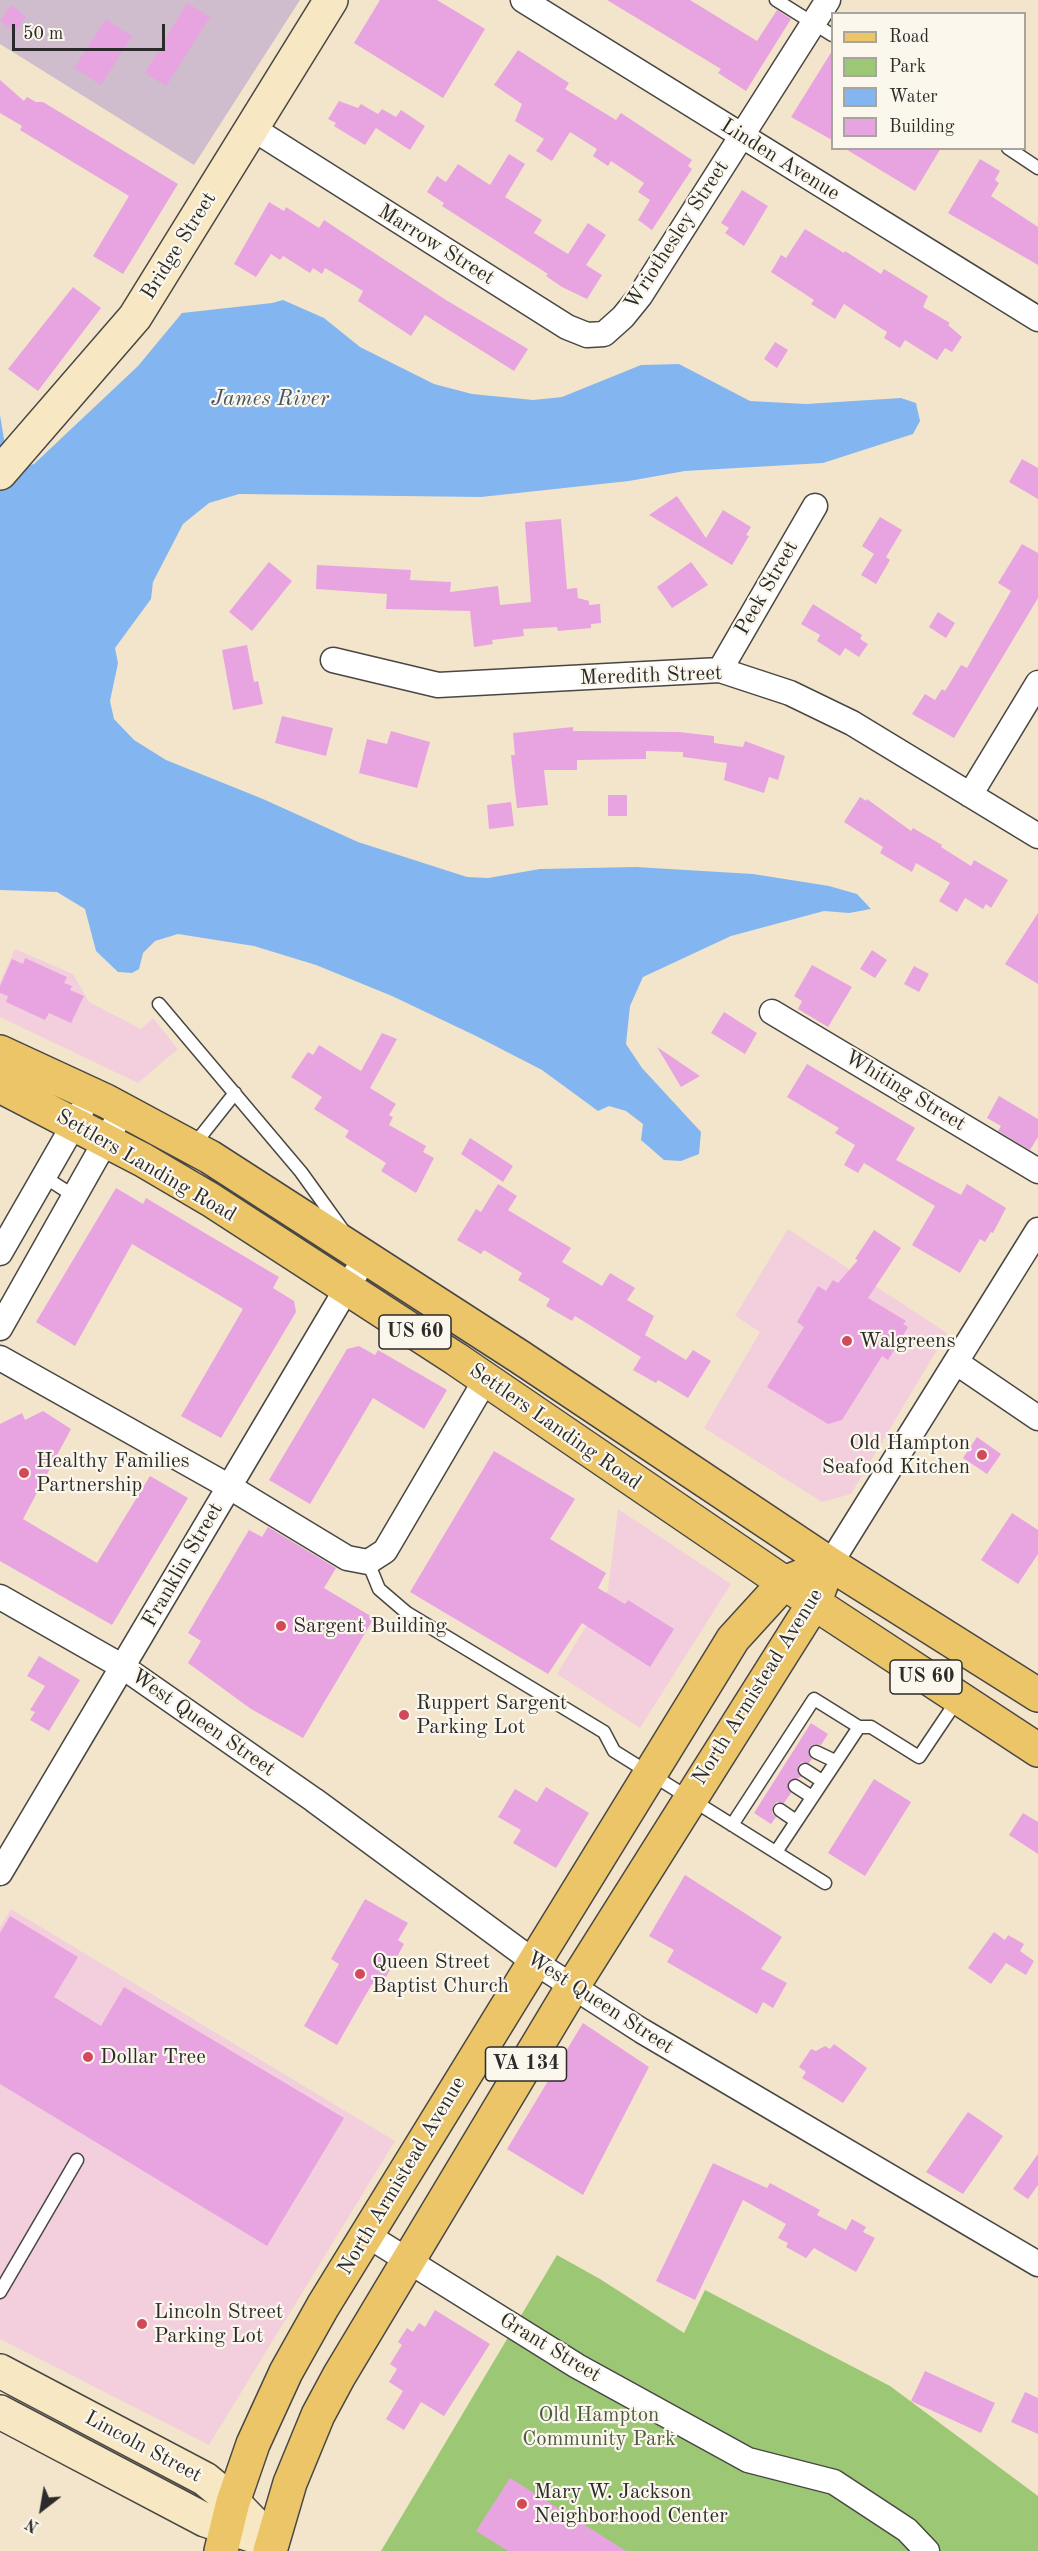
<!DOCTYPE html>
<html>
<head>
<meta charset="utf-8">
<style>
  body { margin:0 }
  #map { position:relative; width:1038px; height:2551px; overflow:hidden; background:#f3e5cb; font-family:"Old Standard TT",serif }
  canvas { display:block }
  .legend { position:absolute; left:831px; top:12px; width:195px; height:138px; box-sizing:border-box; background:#fbf7ec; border:2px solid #a8a59f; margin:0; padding:8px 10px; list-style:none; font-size:18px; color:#2b2b2b }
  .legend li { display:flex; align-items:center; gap:12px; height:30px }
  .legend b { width:30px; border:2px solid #a8a59f }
  .north { position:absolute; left:12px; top:2479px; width:60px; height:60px; -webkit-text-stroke:4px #fbf7ec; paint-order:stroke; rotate:211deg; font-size:16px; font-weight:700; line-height:24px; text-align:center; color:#2b2b2b }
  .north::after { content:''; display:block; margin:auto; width:21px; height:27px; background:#2b2b2b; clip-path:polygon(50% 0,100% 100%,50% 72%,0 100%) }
  .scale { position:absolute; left:12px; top:24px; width:153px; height:27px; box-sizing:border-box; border:3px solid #2b2b2b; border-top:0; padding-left:8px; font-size:18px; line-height:21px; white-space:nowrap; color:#2b2b2b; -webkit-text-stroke:4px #fbf7ec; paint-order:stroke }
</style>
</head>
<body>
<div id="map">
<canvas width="1038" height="2551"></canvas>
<ul class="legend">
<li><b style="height:8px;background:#ecc569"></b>Road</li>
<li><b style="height:16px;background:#9cc875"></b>Park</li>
<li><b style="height:16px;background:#83b6f0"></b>Water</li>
<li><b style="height:16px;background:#e7a4e0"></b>Building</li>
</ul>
<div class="north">N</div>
<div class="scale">50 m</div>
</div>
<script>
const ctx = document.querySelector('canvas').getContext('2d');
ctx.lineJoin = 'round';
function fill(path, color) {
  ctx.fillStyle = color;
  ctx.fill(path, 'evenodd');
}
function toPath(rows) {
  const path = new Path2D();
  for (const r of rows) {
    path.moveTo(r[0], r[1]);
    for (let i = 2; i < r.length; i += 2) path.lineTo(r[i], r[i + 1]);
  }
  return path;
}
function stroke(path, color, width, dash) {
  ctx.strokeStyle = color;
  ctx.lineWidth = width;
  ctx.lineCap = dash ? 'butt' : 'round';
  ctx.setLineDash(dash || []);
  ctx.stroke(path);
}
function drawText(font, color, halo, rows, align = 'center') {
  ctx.font = font + ' "Old Standard TT",serif';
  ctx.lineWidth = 4.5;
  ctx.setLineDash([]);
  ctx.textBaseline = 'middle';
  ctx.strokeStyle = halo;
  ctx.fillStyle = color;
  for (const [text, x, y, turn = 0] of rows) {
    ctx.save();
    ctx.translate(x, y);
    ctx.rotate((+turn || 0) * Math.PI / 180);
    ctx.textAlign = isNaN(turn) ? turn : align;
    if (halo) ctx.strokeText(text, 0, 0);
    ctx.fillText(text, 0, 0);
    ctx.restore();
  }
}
fill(toPath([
  [15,949,73,974,89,1002,141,1029,153,1018,178,1049,138,1083,0,1017,0,982],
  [788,1229,947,1333,851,1494,822,1502,704,1428,760,1332,735,1316],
  [618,1509,731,1584,640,1728,557,1674,608,1590],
  [11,1909,395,2141,209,2445,0,2339,0,1927]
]), '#f3cfde');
fill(toPath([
  [0,0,300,0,194,165,0,44]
]), '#cfbdce');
fill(toPath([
  [557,2255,600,2279,684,2333,705,2290,890,2386,1038,2496,1038,2551,381,2551]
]), '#9cc875');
fill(toPath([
  [283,300,324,318,360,347,434,384,472,394,533,400,562,397,641,365,679,364,750,401,806,404,901,398,916,403,920,421,913,434,823,463,685,471,629,481,481,497,239,494,209,503,183,524,153,582,151,599,115,648,118,663,110,701,114,719,134,740,166,760,263,799,358,842,467,877,488,878,540,869,636,867,753,874,829,886,857,894,871,909,849,913,824,911,731,936,643,977,630,1006,626,1044,642,1068,701,1132,699,1154,681,1161,664,1160,641,1140,643,1124,626,1111,609,1106,598,1111,542,1070,476,1036,392,996,316,965,254,946,178,934,155,941,143,953,139,969,132,973,118,972,96,951,85,909,57,892,0,890,0,415,5,445,15,469,34,464,138,366,182,313,272,303]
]), '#83b6f0');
fill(toPath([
  [380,0,437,0,485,29,443,98,354,43],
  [607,0,690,0,757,41,777,10,791,19,746,91,718,73,721,69],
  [187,3,210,17,166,86,145,73],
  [12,5,26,17,15,32,0,20],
  [106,19,132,36,101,85,74,68],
  [518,50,569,83,565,89,616,120,621,113,692,160,688,166,692,169,652,230,638,220,650,200,638,192,644,183,611,161,608,166,593,156,597,149,570,132,552,161,536,151,544,139,515,121,522,104,494,85],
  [832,51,832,140,791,117],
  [0,80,24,101,27,97,36,102,43,102,178,184,123,274,93,256,129,196,20,130,22,126,0,113],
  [339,101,358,108,361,104,378,114,382,109,396,117,401,110,425,126,410,150,376,128,365,145,334,126,336,123,328,119],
  [844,148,941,148,915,191],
  [509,154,525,164,505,197,542,220,534,233,568,254,588,223,606,235,586,265,602,275,587,299,562,287,546,276,548,274,442,206,444,203,427,192,437,176,446,182,458,164,490,185],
  [980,159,1000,171,995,180,999,183,991,196,1038,227,1038,265,948,213],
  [742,190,768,206,744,246,725,233,729,228,721,223],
  [269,202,284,211,286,207,319,228,324,220,446,300,528,349,514,371,425,315,411,336,358,301,363,291,325,268,322,274,313,268,310,273,283,256,280,260,271,254,256,277,234,264],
  [805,229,844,253,845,251,881,274,884,269,928,296,923,307,950,323,948,325,962,337,952,352,945,348,937,360,905,340,900,348,884,338,887,332,844,304,835,319,811,304,814,300,771,272,781,255,786,258],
  [73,287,101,308,38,391,8,369],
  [775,342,788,350,777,368,764,359],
  [1022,459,1038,468,1038,499,1009,482],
  [677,496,706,538,723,510,751,527,746,535,749,536,732,565,649,515],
  [880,517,902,530,886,557,890,560,876,584,861,575,874,554,862,546],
  [561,519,567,589,577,588,578,598,589,601,589,605,600,604,601,623,591,624,591,628,558,631,557,627,523,629,524,636,492,640,493,644,474,647,470,611,386,609,387,594,316,589,317,565,411,570,410,580,451,582,450,592,498,586,500,605,531,602,525,522],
  [1022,544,1038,553,1038,598,954,738,912,714,925,694,935,700,942,689,945,691,961,665,967,668,1011,591,998,583],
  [269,562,292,581,252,631,229,612],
  [691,562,708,585,672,608,657,587],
  [813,604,862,635,860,639,868,644,859,657,845,648,840,656,817,641,820,635,801,624],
  [938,612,955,623,946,638,929,627],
  [247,645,254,682,258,681,263,704,233,710,222,650],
  [282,716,333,728,326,756,275,743],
  [573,727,573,731,679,732,714,736,714,743,743,747,745,741,785,756,778,780,769,777,764,793,724,780,727,763,683,757,683,752,646,751,646,759,577,760,577,770,544,770,548,805,517,808,511,755,515,755,513,733],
  [391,731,430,742,417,788,359,773,367,739,387,744],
  [608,795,627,795,627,816,608,816],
  [860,797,866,801,867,799,911,831,913,828,942,845,941,847,971,866,974,860,1008,880,991,908,986,904,983,909,965,898,957,912,939,901,950,883,916,863,912,872,880,853,883,847,844,822],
  [511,802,514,826,489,829,487,805],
  [1038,913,1038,984,1005,964],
  [872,950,887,960,875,978,860,969],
  [25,958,67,977,64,983,72,986,70,990,84,996,71,1023,49,1013,45,1020,6,1002,8,996,0,993,0,986,12,959,23,964],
  [812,965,852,987,828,1027,798,1009,802,1001,794,996],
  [914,966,929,974,919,992,904,984],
  [724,1012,757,1033,745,1054,711,1033],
  [382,1033,397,1039,370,1088,396,1104,389,1115,393,1117,389,1125,426,1146,423,1152,434,1158,416,1193,381,1171,386,1163,345,1137,349,1131,314,1109,322,1097,291,1077,308,1052,313,1055,319,1045,361,1071],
  [657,1047,700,1076,681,1087],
  [807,1064,915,1128,896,1160,961,1195,967,1184,1006,1208,993,1233,991,1232,985,1242,980,1239,960,1273,912,1245,935,1206,864,1163,858,1173,844,1165,855,1145,835,1133,839,1128,787,1097],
  [999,1096,1038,1119,1038,1137,1030,1150,998,1131,1001,1126,987,1118],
  [470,1138,513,1166,503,1182,461,1154],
  [498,1184,517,1196,508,1210,571,1248,562,1262,602,1286,610,1273,635,1288,627,1300,654,1316,645,1335,686,1360,693,1350,711,1361,688,1398,658,1380,656,1383,633,1370,641,1357,575,1316,572,1321,546,1306,550,1299,518,1280,522,1273,484,1250,481,1254,457,1240,476,1209,481,1212],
  [116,1188,143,1204,146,1198,279,1277,273,1288,294,1301,296,1312,221,1438,181,1416,243,1309,132,1244,75,1346,36,1322],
  [874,1230,901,1248,868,1298,906,1321,903,1324,908,1327,888,1360,882,1356,842,1420,828,1424,767,1387,804,1327,797,1322,818,1286,826,1291,833,1280,838,1283,858,1260,855,1259],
  [359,1346,375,1355,378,1350,447,1390,424,1429,373,1398,310,1504,269,1480,347,1349],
  [43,1411,71,1429,23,1519,97,1563,150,1476,188,1498,112,1625,0,1561,0,1424,22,1413,25,1420],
  [977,1437,1001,1454,987,1474,963,1458],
  [494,1451,575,1499,550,1539,606,1573,598,1588,625,1604,628,1600,674,1629,650,1667,582,1623,548,1674,410,1592],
  [1012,1513,1038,1530,1038,1554,1018,1584,981,1560],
  [268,1527,336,1568,324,1588,374,1618,303,1738,251,1709,188,1663,201,1641,188,1633,249,1530,262,1537],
  [39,1656,80,1680,49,1731,30,1720,35,1712,30,1710,45,1686,27,1676],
  [811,1723,828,1734,821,1745,815,1744,809,1748,808,1753,812,1759,809,1763,802,1762,798,1766,801,1777,788,1782,791,1793,784,1803,777,1802,773,1806,772,1813,776,1817,771,1824,754,1813],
  [874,1779,911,1802,865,1876,828,1853],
  [546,1787,589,1813,556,1868,513,1843,521,1830,498,1817,515,1789,537,1802],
  [1023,1813,1038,1822,1038,1854,1009,1835],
  [685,1875,782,1937,761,1969,787,1983,773,2008,763,2002,757,2014,667,1962,674,1950,649,1936],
  [365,1899,408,1923,398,1940,404,1944,380,1988,372,1984,337,2045,304,2026,339,1964,331,1959],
  [10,1916,78,1957,54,1997,101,2026,124,1987,344,2118,267,2246,0,2084,0,1933],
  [994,1932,1005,1940,1008,1935,1024,1944,1020,1951,1034,1961,1026,1975,1006,1963,991,1984,968,1968],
  [583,2023,649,2067,583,2195,507,2149],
  [834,2044,867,2068,843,2103,802,2078,806,2072,799,2067,811,2049,816,2051,825,2046,830,2049],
  [968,2112,1003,2136,963,2194,926,2172],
  [1038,2154,1038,2185,1028,2199,1013,2189],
  [713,2163,767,2188,770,2183,820,2210,817,2215,846,2230,852,2219,866,2227,863,2232,875,2238,856,2272,814,2248,806,2258,786,2247,788,2243,778,2238,786,2224,743,2200,695,2300,656,2281],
  [435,2310,490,2344,444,2416,421,2402,404,2430,386,2419,403,2391,389,2382,397,2369,390,2364,402,2345,398,2342,407,2328,413,2332,419,2323,425,2327],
  [925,2371,995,2403,981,2433,911,2401],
  [1025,2392,1038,2398,1038,2434,1011,2422],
  [510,2478,626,2551,508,2551,476,2531]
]), '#e7a4e0');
const lane = toPath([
  [776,0,832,35],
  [1008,148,1038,168],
  [159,1004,301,1172,342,1229],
  [193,1146,235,1093],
  [43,1176,74,1196],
  [368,1562,379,1589,407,1613,604,1732,614,1751,825,1883],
  [816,1752,835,1761],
  [805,1770,822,1781],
  [795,1786,812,1797],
  [780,1810,796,1821],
  [732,1825,814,1699,859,1727],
  [776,1852,859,1727,871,1727,919,1757,958,1699],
  [0,2292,77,2160]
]);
const street = toPath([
  [523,0,1038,319],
  [252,128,567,327,587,335,604,334,623,317,640,296,828,0],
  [333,660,438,685,720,670,790,693,852,723,1038,836],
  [720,670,815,506],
  [970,795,1038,683],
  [772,1012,1038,1171],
  [0,1253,81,1112],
  [0,1328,123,1110],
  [0,1358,228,1486,347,1558,368,1562,385,1551,486,1379],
  [957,1363,1038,1418],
  [830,1564,1038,1230],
  [0,1597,123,1667,314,1800,533,1961,642,2031,1038,2264],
  [0,1873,366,1256],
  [367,2235,577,2366,748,2460,834,2482,907,2530,927,2551]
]);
const secondary = toPath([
  [0,473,135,317,331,0],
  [0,2371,205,2479,233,2502,272,2542],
  [0,2412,205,2520,254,2536]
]);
const primary = toPath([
  [0,1052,106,1101,210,1157,520,1357,830,1564,1038,1695],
  [0,1086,143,1160,211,1200,456,1359,814,1603,1038,1750],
  [221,2551,233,2502,253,2444,286,2372,323,2306,733,1639,784,1583,804,1575],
  [270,2551,290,2483,318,2415,339,2376,573,1986,814,1603,821,1585]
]);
stroke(lane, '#494743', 15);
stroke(street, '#494743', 27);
stroke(secondary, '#494743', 36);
stroke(primary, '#494743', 36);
stroke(lane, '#fff', 12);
stroke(street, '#fff', 24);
stroke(secondary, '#f7e8c3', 33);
stroke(primary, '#ecc569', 33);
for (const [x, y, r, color] of [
  [847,1341,6,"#d1495b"],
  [982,1455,6,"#d1495b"],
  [24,1473,6,"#d1495b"],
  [281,1626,6,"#d1495b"],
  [404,1715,6,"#d1495b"],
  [360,1974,6,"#d1495b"],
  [88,2057,6,"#d1495b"],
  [142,2324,6,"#d1495b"],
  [522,2504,6,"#d1495b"]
]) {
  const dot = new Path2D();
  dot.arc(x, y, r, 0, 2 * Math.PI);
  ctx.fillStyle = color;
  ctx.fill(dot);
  stroke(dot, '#fbf7ec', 2);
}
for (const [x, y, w] of [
  [415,1332,72],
  [926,1677,72],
  [526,2064,81]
]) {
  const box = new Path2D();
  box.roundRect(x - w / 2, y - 17, w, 34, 4.5);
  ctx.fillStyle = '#fbf7ec';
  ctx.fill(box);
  stroke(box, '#2b2b2b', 1.5);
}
drawText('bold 20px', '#2b2b2b', null, [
  ["US 60",415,1332],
  ["US 60",926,1677],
  ["VA 134",526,2064]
]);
drawText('21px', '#2b2b2b', '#fbf7ec', [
  ["Linden Avenue",780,160,32],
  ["Wriothesley Street",677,235,-57],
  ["Marrow Street",436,245,32],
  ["Bridge Street",179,246,-58],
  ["Peek Street",767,588,-60],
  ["Meredith Street",651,676,-2],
  ["Whiting Street",905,1091,31],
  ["Settlers Landing Road",146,1166,30],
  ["Settlers Landing Road",555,1427,35],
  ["Franklin Street",183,1565,-60],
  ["North Armistead Avenue",758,1687,-58],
  ["West Queen Street",203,1723,35],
  ["West Queen Street",600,2003,33],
  ["North Armistead Avenue",402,2176,-59],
  ["Grant Street",550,2348,31],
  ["Lincoln Street",143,2447,28]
]);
drawText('21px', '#2b2b2b', '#fbf7ec', [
  ["Walgreens",859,1341],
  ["Old Hampton",970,1443,"right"],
  ["Seafood Kitchen",970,1467,"right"],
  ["Healthy Families",36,1461],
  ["Partnership",36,1485],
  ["Sargent Building",293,1626],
  ["Ruppert Sargent",416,1703],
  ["Parking Lot",416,1727],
  ["Queen Street",372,1962],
  ["Baptist Church",372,1986],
  ["Dollar Tree",100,2057],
  ["Lincoln Street",154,2312],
  ["Parking Lot",154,2336],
  ["Mary W. Jackson",534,2492],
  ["Neighborhood Center",534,2516]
], 'left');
drawText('21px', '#4d5a41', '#fbf7ec', [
  ["Old Hampton",599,2415],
  ["Community Park",599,2439]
]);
drawText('italic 22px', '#455566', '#fbf7ec', [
  ["James River",270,399]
]);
</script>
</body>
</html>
